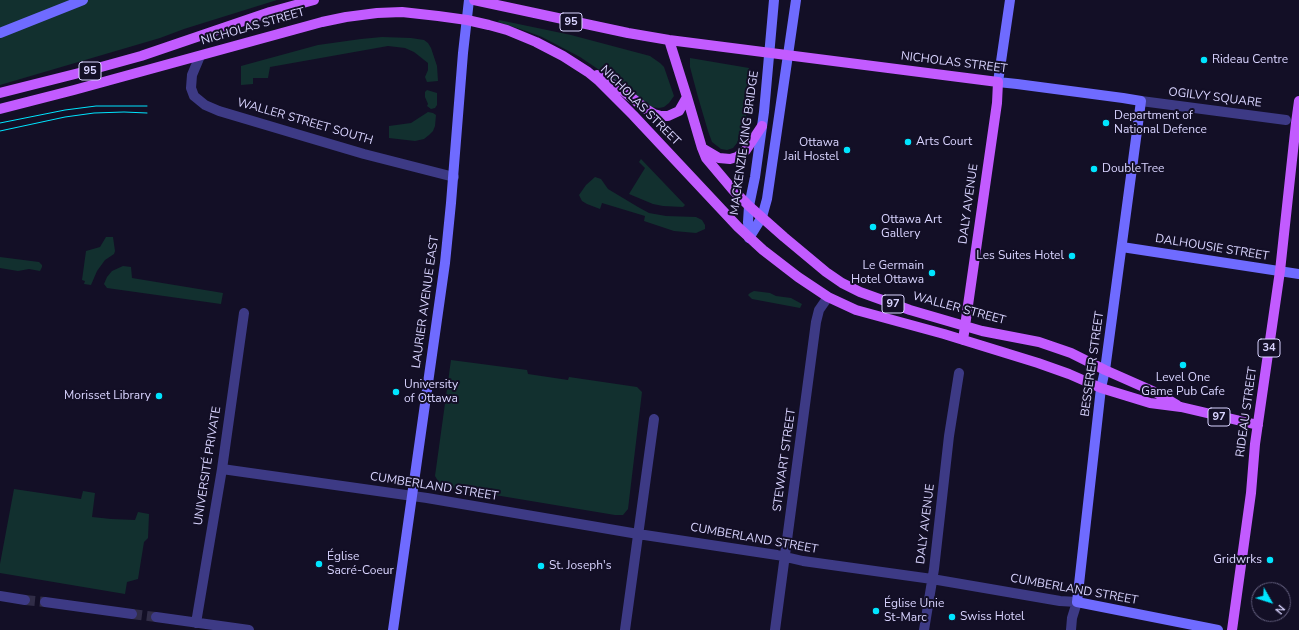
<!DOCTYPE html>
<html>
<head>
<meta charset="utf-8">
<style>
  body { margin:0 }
  #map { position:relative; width:1299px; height:630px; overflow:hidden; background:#130f26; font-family:"Nunito Sans",sans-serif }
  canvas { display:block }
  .north { position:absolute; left:1251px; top:582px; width:40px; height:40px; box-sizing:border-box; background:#130f26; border:1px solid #625e7d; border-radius:50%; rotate:129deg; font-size:11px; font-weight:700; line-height:16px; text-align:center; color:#d9d4ff }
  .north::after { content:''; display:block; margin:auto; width:14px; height:18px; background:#00e5ff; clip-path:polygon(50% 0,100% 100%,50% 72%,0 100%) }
</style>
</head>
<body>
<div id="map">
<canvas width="1299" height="630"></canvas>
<div class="north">N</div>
</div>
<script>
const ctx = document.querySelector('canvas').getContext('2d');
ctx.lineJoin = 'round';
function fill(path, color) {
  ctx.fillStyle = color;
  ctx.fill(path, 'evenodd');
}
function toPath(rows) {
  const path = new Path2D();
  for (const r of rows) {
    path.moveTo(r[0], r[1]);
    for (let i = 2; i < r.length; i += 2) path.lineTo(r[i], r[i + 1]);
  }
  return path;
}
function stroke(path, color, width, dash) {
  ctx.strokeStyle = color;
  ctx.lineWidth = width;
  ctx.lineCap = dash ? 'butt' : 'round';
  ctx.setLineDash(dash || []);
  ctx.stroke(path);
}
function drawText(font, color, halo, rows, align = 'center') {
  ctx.font = font + ' "Nunito Sans",sans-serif';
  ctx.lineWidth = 4;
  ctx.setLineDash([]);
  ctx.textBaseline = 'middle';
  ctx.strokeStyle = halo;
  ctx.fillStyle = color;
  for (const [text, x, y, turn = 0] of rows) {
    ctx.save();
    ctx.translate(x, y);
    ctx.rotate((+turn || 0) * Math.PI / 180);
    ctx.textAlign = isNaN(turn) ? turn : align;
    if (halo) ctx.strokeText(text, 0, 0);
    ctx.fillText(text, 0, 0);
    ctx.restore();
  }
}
fill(toPath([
  [0,0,277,0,184,29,160,38,0,85],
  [499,20,571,35,650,56,660,63,664,67,674,96,669,103,664,107,659,108,651,107,620,84,580,57,542,37,526,31,498,22],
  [382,37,411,38,424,40,428,43,431,48,437,66,438,81,427,82,425,77,428,70,428,63,414,52,405,48,388,46,270,67,268,78,253,78,253,84,241,85,241,66,318,45,361,39],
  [690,58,749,68,746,116,737,143,733,148,727,150,721,149,712,142,708,131,698,97,690,67],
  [427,90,437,93,437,105,435,108,431,109,427,106,428,104,425,97,425,92],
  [428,112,433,113,436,115,435,126,433,131,429,135,424,139,415,141,389,138,389,126,411,123],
  [641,159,685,205,683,207,663,206,653,204,629,194,645,168,639,162],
  [595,177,601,179,608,189,638,207,649,213,666,216,696,217,702,220,705,225,705,229,696,233,674,231,644,221,645,216,602,203,600,209,587,204,582,201,579,195,586,185],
  [106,237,113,237,115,251,114,254,105,260,97,271,91,285,84,284,85,281,82,280,86,251,100,247],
  [0,257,39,262,42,265,42,267,40,271,29,269,18,271,0,268],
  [123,266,131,267,132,278,223,293,221,304,107,288,104,284,107,277,112,271],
  [754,291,770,293,776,296,791,298,802,304,800,308,752,299,748,295,750,293],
  [451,360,527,370,528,374,568,380,569,377,637,387,642,392,628,509,623,515,615,515,441,486,435,476],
  [14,489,81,499,83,491,95,493,92,517,111,519,135,520,138,512,149,514,148,538,144,542,138,579,127,582,125,594,0,573,0,564]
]), '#12302f');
stroke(toPath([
  [25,600,45,602],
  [132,614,156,617]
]), '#312d47', 10, [10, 5]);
stroke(toPath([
  [200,56,192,75,191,88,194,96,205,105,219,111,293,133,364,154,454,177],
  [1141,101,1286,120],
  [222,469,427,498,638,534,777,555,803,561,932,579,1060,601,1077,602,1072,618,1071,630],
  [0,596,25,600],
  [45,602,132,614],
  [156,617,249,630],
  [196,623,222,469,244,313],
  [625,630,654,419],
  [775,630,816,322,819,310,828,297],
  [924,630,934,569,949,436,959,373]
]), '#3d3a85', 10);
stroke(toPath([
  [1010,0,998,82,1017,84,1123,98,1141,101,1105,370,1101,388,1077,602,1218,630],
  [0,33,83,0],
  [749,238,762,217,767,199,796,0],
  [749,238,748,222,749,206,755,177,764,112,774,0],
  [1122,247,1299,274],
  [393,630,445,263,451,203,463,53,469,0]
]), '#6f6bff', 10);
stroke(toPath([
  [474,0,628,33,669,40,998,82,997,103,963,340],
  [669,40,687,97,702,148,706,158,733,190,749,206,784,237,826,272,842,283,860,292,910,310,982,331,1039,342,1071,353,1105,370,1157,393,1177,405],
  [597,75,622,90,646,109,654,114,661,116,668,116,679,111,687,97],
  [0,93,83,72,141,56,270,12,314,0],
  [0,109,74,90,322,22,346,17,377,13,402,12,438,16,467,20,489,25,507,30,536,42,563,56,588,72,599,81,633,115,738,227,763,250,798,277,828,297,856,310,944,334,1038,363,1069,374,1101,388,1150,403,1181,407,1258,425],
  [702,148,719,158,730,159,737,157,746,150,762,126],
  [1232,630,1251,493,1255,444,1280,271,1296,123,1299,101]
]), '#c25bff', 10);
stroke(toPath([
  [0,123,65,110,96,106,147,106],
  [0,131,65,117,94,113,124,112,147,113]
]), '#00e5ff', 1);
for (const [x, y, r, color] of [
  [1204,60,4,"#00e5ff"],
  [1106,123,4,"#00e5ff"],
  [908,142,4,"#00e5ff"],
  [847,150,4,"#00e5ff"],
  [1094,169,4,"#00e5ff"],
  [873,227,4,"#00e5ff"],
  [1072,256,4,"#00e5ff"],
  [932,273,4,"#00e5ff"],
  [1183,365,4,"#00e5ff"],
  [396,392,4,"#00e5ff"],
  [159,396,4,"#00e5ff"],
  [1270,560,4,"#00e5ff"],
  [319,564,4,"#00e5ff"],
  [541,566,4,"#00e5ff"],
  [876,611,4,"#00e5ff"],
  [952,617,4,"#00e5ff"]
]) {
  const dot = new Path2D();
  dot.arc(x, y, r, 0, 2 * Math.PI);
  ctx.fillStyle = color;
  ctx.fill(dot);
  stroke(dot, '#130f26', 1.5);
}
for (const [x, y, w] of [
  [571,22,22],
  [90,71,22],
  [893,304,22],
  [1269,348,22],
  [1219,417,22]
]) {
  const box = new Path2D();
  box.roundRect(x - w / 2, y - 9, w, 18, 3);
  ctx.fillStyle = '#130f26';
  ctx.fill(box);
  stroke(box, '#d9d4ff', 1);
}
drawText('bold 11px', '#d9d4ff', null, [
  ["95",571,22],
  ["95",90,71],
  ["97",893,304],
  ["34",1269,348],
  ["97",1219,417]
]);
drawText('12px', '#d9d4ff', '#130f26', [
  ["NICHOLAS STREET",253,27,-16],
  ["NICHOLAS STREET",954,63,7],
  ["OGILVY SQUARE",1215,98,7],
  ["NICHOLAS STREET",640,106,45],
  ["WALLER STREET SOUTH",305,122,16],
  ["MACKENZIE KING BRIDGE",745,143,-82],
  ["DALY AVENUE",969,204,-82],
  ["DALHOUSIE STREET",1212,248,9],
  ["LAURIER AVENUE EAST",426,302,-82],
  ["WALLER STREET",959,309,15],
  ["BESSERER STREET",1093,364,-82],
  ["RIDEAU STREET",1247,412,-82],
  ["STEWART STREET",785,460,-82],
  ["UNIVERSITÉ PRIVATE",208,466,-81],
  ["CUMBERLAND STREET",434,487,9],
  ["DALY AVENUE",926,524,-83],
  ["CUMBERLAND STREET",754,539,10],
  ["CUMBERLAND STREET",1074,590,10]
]);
drawText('12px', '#d9d4ff', '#130f26', [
  ["Rideau Centre",1212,60],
  ["Department of",1114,116],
  ["National Defence",1114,130],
  ["Arts Court",916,142],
  ["Ottawa",839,143,"right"],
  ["Jail Hostel",839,157,"right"],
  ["DoubleTree",1102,169],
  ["Ottawa Art",881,220],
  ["Gallery",881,234],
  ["Les Suites Hotel",1064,256,"right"],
  ["Le Germain",924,266,"right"],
  ["Hotel Ottawa",924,280,"right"],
  ["Level One",1183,378,"center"],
  ["Game Pub Cafe",1183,392,"center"],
  ["University",404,385],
  ["of Ottawa",404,399],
  ["Morisset Library",151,396,"right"],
  ["Église",327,557],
  ["Sacré-Coeur",327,571],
  ["Gridwrks",1262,560,"right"],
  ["St. Joseph's",549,566],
  ["Église Unie",884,604],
  ["St-Marc",884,618],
  ["Swiss Hotel",960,617]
], 'left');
</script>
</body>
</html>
